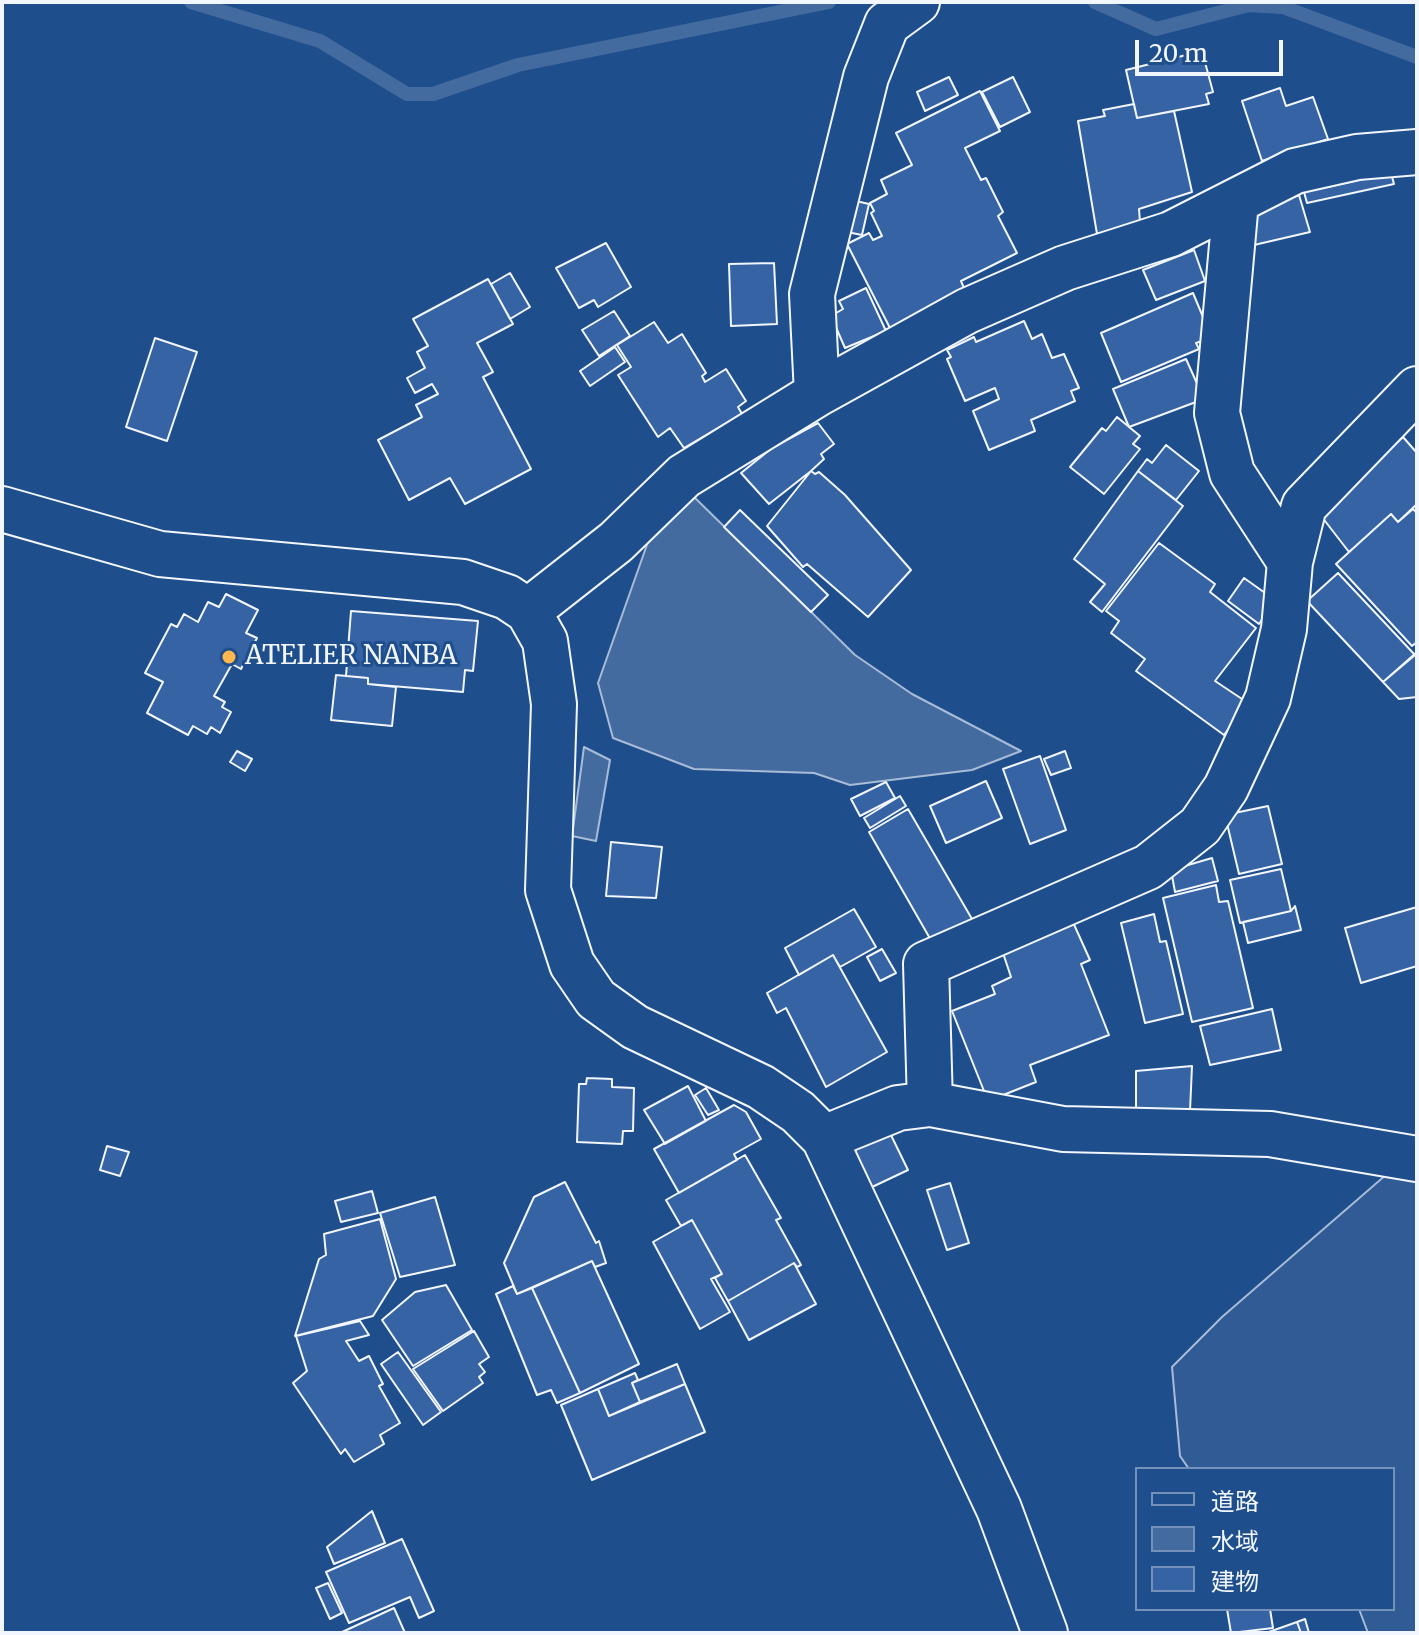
<!DOCTYPE html>
<html>
<head>
<meta charset="utf-8">
<style>
  body { margin:0 }
  #map { position:relative; width:1419px; height:1635px; overflow:hidden; background:#1f4e8c; font-family:Merriweather,"Noto Sans JP",serif }
  canvas { display:block }
  .frame { position:absolute; inset:0; border:4px solid #f2f6ff; pointer-events:none }
  .legend { position:absolute; left:1135px; top:1467px; width:260px; height:144px; box-sizing:border-box; background:#1f4e8c; border:2px solid #7391ba; margin:0; padding:10px 14px; list-style:none; font-size:24px; color:#f2f6ff }
  .legend li { display:flex; align-items:center; gap:16px; height:40px }
  .legend b { width:40px; border:2px solid #7391ba }
  .scale { position:absolute; left:1135px; top:40px; width:148px; height:36px; box-sizing:border-box; border:4px solid #f2f6ff; border-top:0; padding-left:10px; font-size:24px; line-height:28px; white-space:nowrap; color:#f2f6ff; -webkit-text-stroke:6px #1f4e8c; paint-order:stroke }
</style>
</head>
<body>
<div id="map">
<canvas width="1419" height="1635"></canvas>
<div class="frame"></div>
<ul class="legend">
<li><b style="height:10px;background:#1f4e8c"></b>道路</li>
<li><b style="height:22px;background:#446ba0"></b>水域</li>
<li><b style="height:22px;background:#3563a3"></b>建物</li>
</ul>
<div class="scale">20 m</div>
</div>
<script>
const ctx = document.querySelector('canvas').getContext('2d');
ctx.lineJoin = 'round';
function fill(path, color) {
  ctx.fillStyle = color;
  ctx.fill(path, 'evenodd');
}
function toPath(rows) {
  const path = new Path2D();
  for (const r of rows) {
    path.moveTo(r[0], r[1]);
    for (let i = 2; i < r.length; i += 2) path.lineTo(r[i], r[i + 1]);
  }
  return path;
}
function stroke(path, color, width, dash) {
  ctx.strokeStyle = color;
  ctx.lineWidth = width;
  ctx.lineCap = dash ? 'butt' : 'round';
  ctx.setLineDash(dash || []);
  ctx.stroke(path);
}
function drawText(font, color, halo, rows, align = 'center') {
  ctx.font = font + ' Merriweather,serif';
  ctx.lineWidth = 6;
  ctx.setLineDash([]);
  ctx.textBaseline = 'middle';
  ctx.strokeStyle = halo;
  ctx.fillStyle = color;
  for (const [text, x, y, turn = 0] of rows) {
    ctx.save();
    ctx.translate(x, y);
    ctx.rotate((+turn || 0) * Math.PI / 180);
    ctx.textAlign = isNaN(turn) ? turn : align;
    if (halo) ctx.strokeText(text, 0, 0);
    ctx.fillText(text, 0, 0);
    ctx.restore();
  }
}
const built = toPath([
  [1417,1148,1417,1633,1368,1633,1359,1609,1393,1609,1393,1469,1189,1469,1180,1456,1172,1367,1222,1317,1417,1148]
]);
fill(built, '#305b95');
stroke(built, '#a8bbd7', 2);
const water = toPath([
  [690,493,855,655,912,694,1021,751,972,770,850,785,814,773,694,769,613,738,598,683,649,539,690,493],
  [584,747,610,760,596,841,572,836,584,747]
]);
fill(water, '#446ba0');
stroke(water, '#a8bbd7', 2);
stroke(toPath([
  [191,2,320,41,407,94,433,94,518,65,829,2],
  [1095,2,1156,29,1249,5,1283,7,1417,57]
]), '#446ba0', 14);
const building = toPath([
  [1202,51,1213,92,1206,94,1209,104,1137,118,1126,70,1202,51],
  [949,77,958,95,925,111,917,92,949,77],
  [1013,77,1030,112,1000,127,982,92,1013,77],
  [1280,88,1286,106,1313,97,1328,139,1262,161,1242,101,1280,88],
  [980,91,1000,131,965,148,981,180,986,178,1003,212,998,216,1017,253,961,281,966,293,891,330,847,244,869,233,873,240,882,236,871,213,874,211,870,203,887,194,881,180,912,165,896,133,980,91],
  [1134,104,1137,118,1174,111,1192,192,1139,209,1140,222,1097,234,1078,121,1105,116,1103,110,1134,104],
  [1391,173,1394,184,1307,203,1304,192,1391,173],
  [1299,195,1310,232,1254,245,1257,209,1299,195],
  [856,201,869,204,862,235,847,232,856,201],
  [606,243,631,287,598,307,594,300,579,308,556,268,606,243],
  [1194,250,1205,281,1156,300,1143,270,1194,250],
  [774,263,777,324,731,326,729,264,774,263],
  [510,273,530,307,510,319,491,284,510,273],
  [488,279,513,324,477,343,493,372,483,377,531,469,465,504,450,478,409,500,378,440,422,417,416,405,438,394,432,384,415,393,407,378,425,368,417,352,428,346,413,319,488,279],
  [866,288,886,331,845,348,831,316,843,309,839,301,866,288],
  [1193,293,1208,329,1205,340,1196,343,1199,349,1121,382,1101,333,1193,293],
  [614,311,630,336,599,356,582,330,614,311],
  [1024,321,1032,339,1042,334,1052,358,1064,354,1079,388,1071,391,1075,401,1031,420,1035,431,989,450,973,411,999,399,995,388,965,401,947,359,951,357,947,350,974,337,976,342,1024,321],
  [654,322,668,343,682,334,706,373,702,376,705,382,726,369,746,401,738,407,742,414,684,448,670,428,658,437,618,375,631,367,617,345,654,322],
  [155,338,197,352,167,441,126,427,155,338],
  [615,347,625,362,590,386,580,371,615,347],
  [1186,359,1204,399,1129,427,1113,389,1186,359],
  [1117,417,1140,436,1133,444,1140,449,1104,494,1070,467,1102,428,1106,431,1117,417],
  [818,423,834,444,821,454,824,459,811,471,769,504,741,473,772,448,818,423],
  [1403,437,1417,453,1417,504,1398,522,1391,514,1349,552,1318,512,1403,437],
  [1166,445,1199,471,1176,500,1138,471,1147,459,1152,463,1166,445],
  [811,471,815,474,819,472,845,495,911,570,868,617,807,564,803,567,767,526,811,471],
  [1138,471,1183,506,1102,612,1090,602,1105,584,1074,559,1138,471],
  [1413,509,1417,513,1417,642,1412,646,1336,564,1391,514,1398,522,1413,509],
  [740,510,828,595,811,612,724,527,740,510],
  [1159,543,1215,584,1210,592,1256,628,1215,681,1248,703,1224,735,1136,671,1145,659,1111,633,1119,621,1106,611,1159,543],
  [1338,573,1415,655,1383,682,1307,601,1338,573],
  [1244,578,1275,600,1259,624,1228,601,1244,578],
  [226,594,258,610,246,633,257,638,241,669,232,664,214,696,225,702,222,707,231,712,220,733,211,727,207,734,193,726,188,735,147,713,163,682,145,673,171,624,177,627,184,614,198,622,208,602,219,607,226,594],
  [351,611,478,621,473,671,465,670,463,692,368,684,368,678,346,676,351,611],
  [1417,652,1417,697,1399,699,1383,682,1417,652],
  [336,675,368,678,368,684,396,687,392,726,331,720,336,675],
  [237,751,252,759,245,771,230,762,237,751],
  [1065,751,1071,768,1051,775,1044,759,1065,751],
  [1040,756,1066,830,1030,844,1003,769,1040,756],
  [986,781,1002,818,946,843,930,806,986,781],
  [886,782,895,798,860,816,851,799,886,782],
  [900,796,906,806,870,828,864,818,900,796],
  [1268,806,1282,864,1239,874,1225,815,1268,806],
  [908,809,972,919,932,942,869,832,908,809],
  [611,842,662,847,656,898,606,896,611,842],
  [1212,858,1218,881,1175,892,1171,870,1212,858],
  [1281,869,1291,911,1240,923,1230,880,1281,869],
  [1216,885,1219,902,1228,901,1253,1008,1192,1022,1163,898,1216,885],
  [1295,906,1301,930,1248,943,1243,922,1291,911,1295,906],
  [1417,907,1417,966,1361,983,1345,928,1417,907],
  [854,909,876,947,840,967,833,955,799,975,785,948,854,909],
  [1154,914,1160,942,1166,941,1183,1014,1145,1023,1121,923,1154,914],
  [1072,920,1090,960,1081,964,1109,1035,1030,1065,1036,1082,988,1101,952,1011,995,994,992,986,1011,977,1002,950,1072,920],
  [882,949,896,973,880,981,867,957,882,949],
  [833,955,887,1052,826,1087,786,1008,777,1013,767,993,833,955],
  [1272,1009,1281,1050,1210,1065,1200,1026,1272,1009],
  [1192,1066,1190,1111,1136,1112,1136,1071,1192,1066],
  [587,1078,612,1079,612,1087,634,1088,633,1131,623,1131,622,1144,577,1142,579,1084,586,1084,587,1078],
  [688,1086,706,1121,665,1144,644,1110,688,1086],
  [706,1088,719,1110,708,1115,695,1095,706,1088],
  [734,1105,746,1112,761,1139,734,1154,737,1160,679,1193,654,1149,734,1105],
  [889,1131,908,1170,870,1188,852,1149,889,1131],
  [107,1146,129,1152,120,1176,100,1170,107,1146],
  [745,1155,781,1218,776,1220,801,1265,797,1267,794,1263,728,1301,715,1278,722,1274,692,1220,681,1226,666,1200,745,1155],
  [565,1182,596,1243,599,1241,606,1263,595,1267,592,1261,517,1294,504,1263,534,1197,565,1182],
  [950,1183,969,1243,947,1250,927,1190,950,1183],
  [372,1191,378,1213,341,1222,335,1201,372,1191],
  [435,1197,455,1265,400,1277,380,1213,435,1197],
  [380,1219,396,1279,373,1316,295,1336,319,1259,326,1255,324,1234,380,1219],
  [692,1220,722,1274,711,1279,730,1312,700,1329,653,1242,692,1220],
  [592,1261,639,1364,580,1393,532,1288,592,1261],
  [794,1263,816,1304,749,1340,728,1301,794,1263],
  [446,1285,472,1330,413,1366,382,1320,415,1292,446,1285],
  [513,1286,517,1294,532,1288,580,1393,557,1403,551,1390,537,1395,496,1294,513,1286],
  [360,1321,369,1335,346,1341,359,1361,369,1356,383,1384,379,1386,400,1423,380,1435,384,1444,354,1462,345,1449,341,1454,293,1383,307,1371,296,1336,360,1321],
  [474,1331,489,1357,479,1364,485,1372,479,1377,483,1383,443,1411,413,1369,474,1331],
  [398,1352,441,1412,423,1425,381,1364,398,1352],
  [677,1364,685,1384,640,1402,632,1383,677,1364],
  [635,1373,638,1380,632,1383,640,1402,609,1416,598,1389,635,1373],
  [685,1384,705,1432,592,1480,561,1405,598,1389,609,1416,685,1384],
  [372,1511,385,1543,334,1564,327,1547,372,1511],
  [402,1539,434,1611,419,1618,410,1597,349,1623,326,1572,402,1539],
  [328,1583,342,1613,330,1619,316,1588,328,1583],
  [394,1608,405,1633,340,1633,394,1608],
  [1227,1609,1270,1609,1273,1628,1231,1633,1227,1609],
  [1305,1619,1309,1633,1301,1633,1297,1622,1305,1619],
  [1297,1622,1301,1633,1266,1633,1297,1622]
]);
fill(building, '#3563a3');
stroke(building, '#f2f6ff', 2);
const minor = toPath([
  [1236,201,1217,413,1232,473,1290,562],
  [817,394,812,294,866,77,887,24,917,2],
  [2,509,160,554,463,582,507,597,528,611,545,641,554,704,548,890,572,964,596,999,635,1027,761,1087,798,1112,824,1138,999,1509,1045,1633],
  [528,611,616,542,684,476,817,394,967,311,1065,268,1171,234,1295,171,1357,157,1417,152],
  [930,1104,926,964,1148,867,1200,826,1226,788,1268,698,1284,629,1290,562,1304,506,1417,389],
  [824,1138,898,1108,930,1104,1063,1129,1270,1134,1417,1159]
]);
stroke(minor, '#f2f6ff', 48);
stroke(minor, '#1f4e8c', 44);
for (const [x, y, r, color] of [
  [229,657,8,"#ffb74d"]
]) {
  const dot = new Path2D();
  dot.arc(x, y, r, 0, 2 * Math.PI);
  ctx.fillStyle = color;
  ctx.fill(dot);
  stroke(dot, '#1f4e8c', 3);
}
drawText('26px', '#f2f6ff', '#1f4e8c', [
  ["ATELIER NANBA",245,657]
], 'left');
</script>
</body>
</html>
